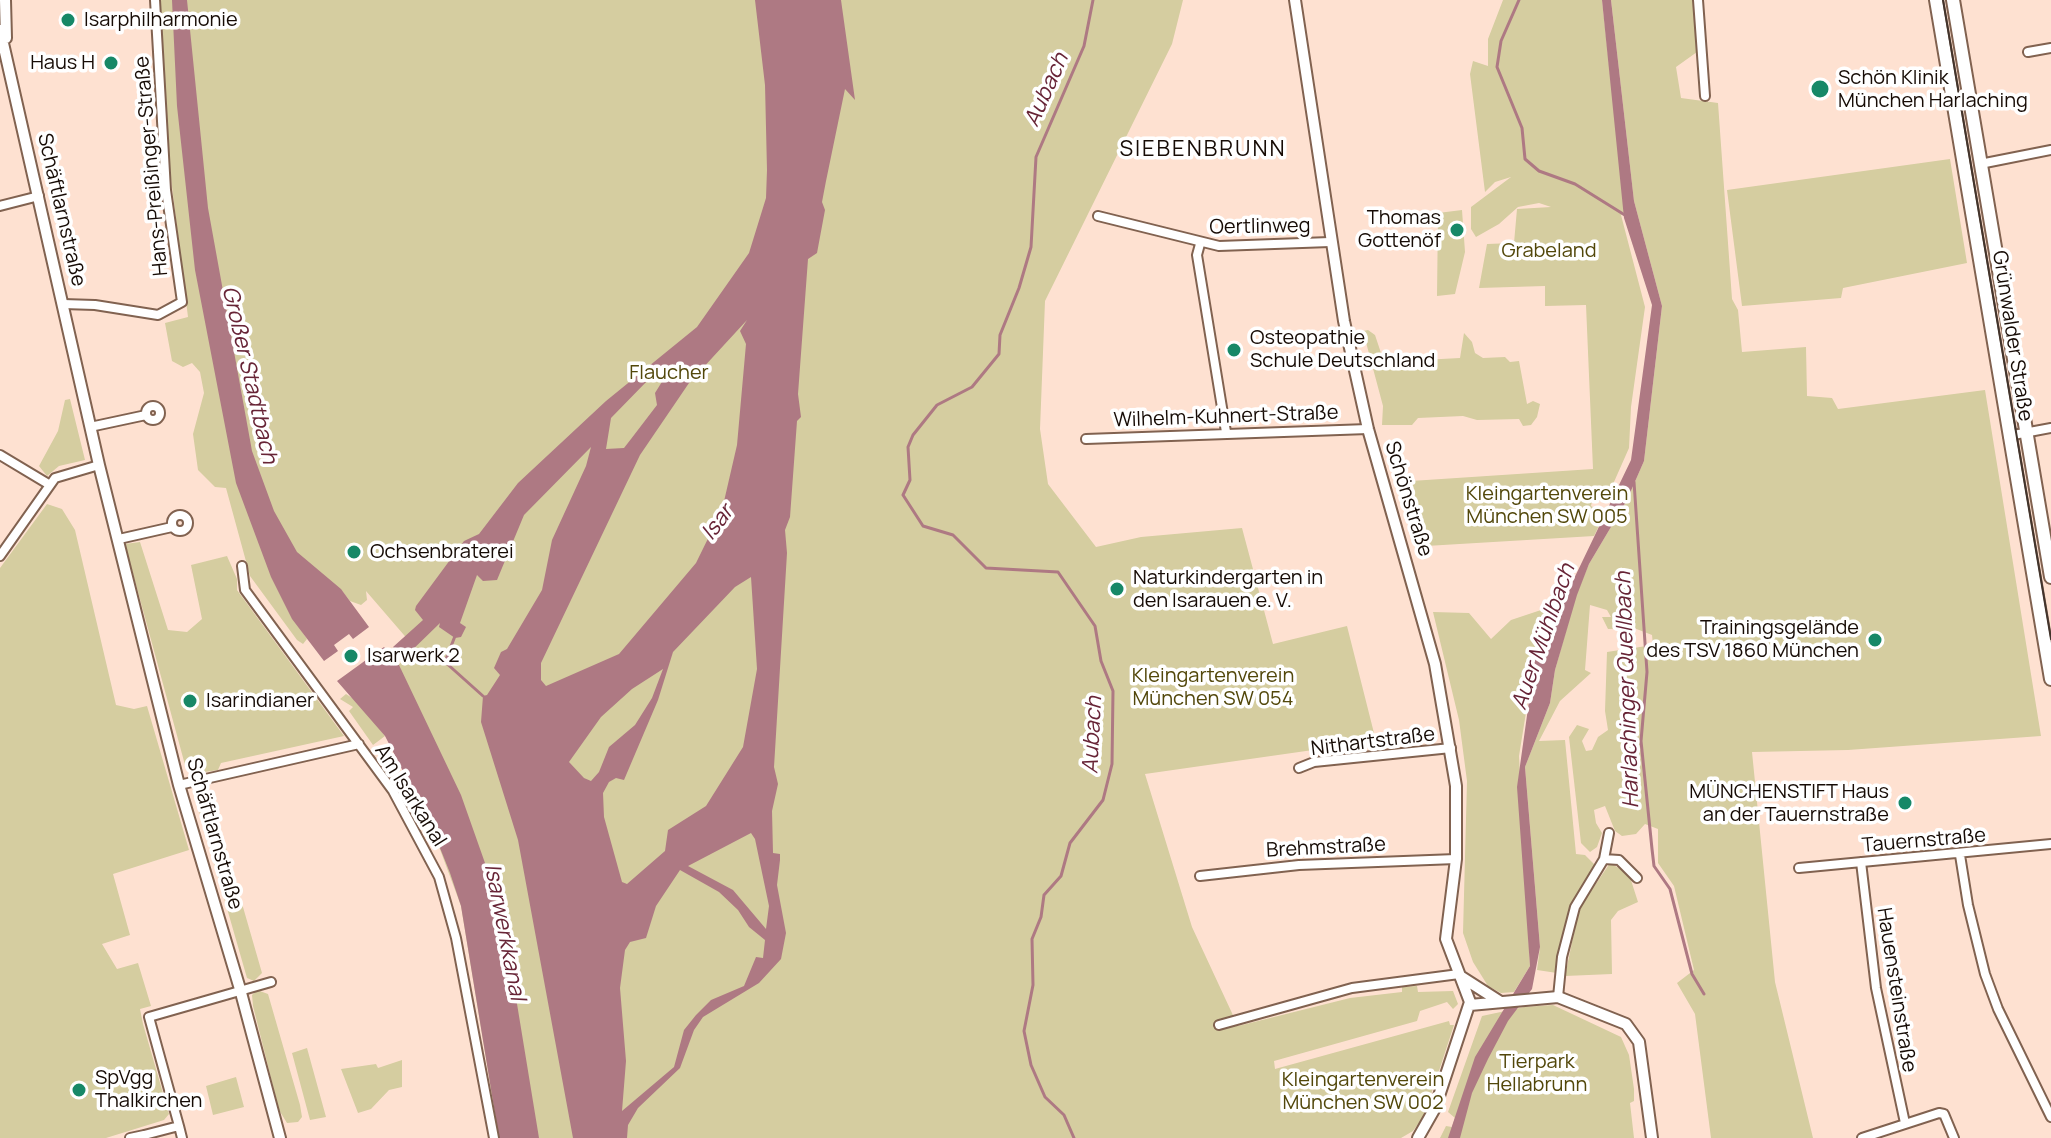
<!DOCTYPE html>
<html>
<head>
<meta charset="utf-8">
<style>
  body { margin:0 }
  canvas { display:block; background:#fee1d1 }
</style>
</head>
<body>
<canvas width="2051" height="1138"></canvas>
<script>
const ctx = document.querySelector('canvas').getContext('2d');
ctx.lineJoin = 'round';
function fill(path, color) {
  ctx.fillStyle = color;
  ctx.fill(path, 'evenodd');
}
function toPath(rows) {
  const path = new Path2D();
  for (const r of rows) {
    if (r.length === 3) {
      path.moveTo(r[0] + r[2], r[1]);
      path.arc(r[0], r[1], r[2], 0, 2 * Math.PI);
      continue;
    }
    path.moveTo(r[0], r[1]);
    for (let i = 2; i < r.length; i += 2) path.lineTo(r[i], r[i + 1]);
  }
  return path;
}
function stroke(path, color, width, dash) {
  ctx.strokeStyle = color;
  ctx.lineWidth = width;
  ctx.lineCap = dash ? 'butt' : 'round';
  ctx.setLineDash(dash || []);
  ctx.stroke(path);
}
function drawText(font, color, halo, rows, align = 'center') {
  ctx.font = font + ' Manrope,sans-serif';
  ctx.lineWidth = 7;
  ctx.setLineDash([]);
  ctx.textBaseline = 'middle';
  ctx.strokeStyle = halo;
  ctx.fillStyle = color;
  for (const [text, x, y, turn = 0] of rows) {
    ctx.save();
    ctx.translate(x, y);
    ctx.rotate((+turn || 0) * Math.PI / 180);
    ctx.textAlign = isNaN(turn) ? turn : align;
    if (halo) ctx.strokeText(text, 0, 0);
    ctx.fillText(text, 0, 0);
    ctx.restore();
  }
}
fill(toPath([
  [160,0,1183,0,1172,44,1045,301,1040,429,1048,484,1096,547,1141,537,1242,528,1273,644,1347,626,1376,741,1145,774,1192,927,1238,1026,1350,998,1402,992,1402,987,1417,986,1418,992,1453,991,1458,1004,1453,1009,1447,1002,1420,1011,1417,1021,1274,1061,1275,1069,1449,1021,1450,1025,1454,1025,1437,1077,1423,1117,1413,1131,1401,1138,499,1138,461,906,432,828,404,774,416,704,397,666,416,649,366,591,367,600,361,605,350,601,342,591,297,624,307,639,303,644,297,640,250,576,226,488,215,487,198,470,193,434,204,393,200,372,192,363,183,367,172,361,165,323,188,317,166,138],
  [1503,0,1602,0,1625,211,1621,215,1645,307,1631,407,1629,448,1606,500,1592,501,1591,506,1605,514,1594,536,1426,546,1411,481,1593,469,1586,305,1545,306,1545,286,1479,288,1487,244,1514,243,1517,209,1551,207,1539,203,1518,207,1499,224,1476,237,1471,229,1471,207,1511,177,1495,182,1485,192,1470,74,1473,61,1488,66,1488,39],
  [1611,0,1693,0,1697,52,1676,67,1681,98,1718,103,1732,299,1738,310,1742,352,1806,347,1807,396,1832,398,1838,409,1985,390,2041,736,1848,750,1752,752,1775,982,1813,1138,1711,1138,1695,1014,1677,983,1694,970,1674,886,1658,863,1658,829,1645,824,1636,834,1622,836,1615,831,1605,806,1594,810,1596,823,1602,833,1597,847,1590,852,1581,843,1569,737,1577,725,1589,729,1582,741,1586,751,1592,750,1598,737,1608,730,1605,711,1607,652,1653,645,1652,635,1634,628,1608,629,1602,617,1611,617,1607,610,1590,605,1585,670,1591,673,1560,701,1539,741,1565,740,1576,854,1585,855,1595,865,1569,911,1557,973,1537,970,1540,947,1525,767,1550,703,1555,670,1576,595,1589,564,1627,500,1644,461,1662,306,1634,201],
  [1950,159,1967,263,1843,288,1841,298,1742,306,1727,190],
  [1462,210,1465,252,1455,294,1437,296,1438,213],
  [1368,330,1375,335,1384,362,1460,358,1464,333,1472,342,1475,353,1483,358,1505,357,1510,362,1519,361,1527,404,1533,401,1540,404,1537,417,1531,425,1523,426,1519,419,1477,420,1463,416,1418,418,1412,425,1382,425,1383,406,1363,331],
  [70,399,85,460,59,466,47,476,39,466,58,431,65,400],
  [47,504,62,509,75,530,116,705,134,709,147,706,189,850,113,874,130,935,102,944,117,969,138,963,151,1006,140,1009,143,1024,169,1114,164,1120,106,1138,0,1138,0,568],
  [140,542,168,630,187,632,202,619,191,565,227,556,237,579,237,590,344,736,221,763,218,770,192,774,185,765,125,544],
  [1556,605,1537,644,1519,756,1530,966,1514,992,1501,993,1488,986,1473,962,1463,933,1467,781,1459,720,1433,612,1469,613,1491,639,1511,620],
  [346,694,360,703,385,736,373,745,349,711,353,707,340,699],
  [205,788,211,796,262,973,254,981,247,978,195,797,195,791],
  [1610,863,1629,874,1638,902,1618,911,1611,920,1612,974,1565,976,1579,909],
  [257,990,268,994,300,1105,302,1117,298,1122,287,1123,279,1110,253,1006,252,995],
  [1553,1005,1621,1037,1629,1055,1634,1089,1634,1101,1630,1103,1634,1138,1440,1138,1446,1126,1452,1127,1455,1118,1448,1112,1482,1016,1524,1007],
  [307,1048,326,1117,310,1120,292,1053],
  [402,1060,402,1087,389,1090,371,1109,358,1113,341,1069,376,1064,378,1068],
  [236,1077,244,1107,213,1115,206,1086]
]), '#d5cda0');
fill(toPath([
  [172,0,187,0,208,208,252,451,274,511,297,552,341,589,369,627,353,639,349,634,334,645,338,651,324,661,292,619,271,577,236,483,195,270,177,106],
  [755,0,841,0,855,100,845,89,826,181,822,202,825,210,817,253,808,259,798,394,801,417,797,421,790,517,785,530,787,553,774,767,778,784,772,811,773,853,780,854,780,860,777,885,786,933,781,959,759,983,703,1017,694,1030,680,1068,638,1108,628,1125,627,1138,573,1138,518,840,481,722,483,696,487,695,500,675,494,668,501,652,507,649,542,590,552,540,586,466,591,447,524,515,497,580,483,581,477,575,460,623,466,627,461,637,455,638,439,627,440,623,403,659,393,647,423,620,415,610,416,606,464,541,479,534,518,483,606,401,697,327,749,253,766,198,767,170,765,85],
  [747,320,740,331,746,344,737,445,722,510,696,563,619,654,546,686,541,680,541,663,640,455,689,383],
  [673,364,655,393,657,405,631,439,624,448,606,449,611,418,650,378],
  [751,577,757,669,743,747,706,806,668,830,665,851,627,884,622,882,604,817,603,793,609,782,616,778,624,780,658,700,673,652,735,587],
  [663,669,652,698,635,725,609,747,599,772,591,781,584,778,569,762,601,717,632,689],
  [751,833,755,839,769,906,766,929,733,890,688,866],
  [680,870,719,892,738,910,749,927,765,940,763,958,756,957,744,986,711,1000,696,1015,684,1030,674,1067,622,1111,626,1061,620,988,625,950,630,942,646,938,656,906],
  [1602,0,1611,0,1634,201,1662,306,1644,461,1627,500,1589,564,1577,595,1555,670,1550,703,1525,767,1540,947,1532,989,1508,1021,1488,1059,1472,1093,1460,1138,1448,1138,1475,1057,1530,966,1517,787,1537,644,1556,605,1570,587,1631,460,1652,305,1624,218],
  [384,647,399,665,461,795,491,880,509,955,539,1138,499,1138,461,906,450,873,432,828,385,736,337,681]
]), '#ae7983');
stroke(toPath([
  [1519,0,1501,41,1497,67,1522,128,1525,159,1539,171,1575,184,1628,217],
  [1634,482,1647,672,1641,741,1652,849,1654,866,1670,889,1692,974,1704,994],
  [455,636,445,662,483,696],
  [1074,1138,1064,1115,1045,1097,1031,1065,1024,1031,1033,985,1032,939,1041,917,1044,895,1061,876,1070,843,1103,800,1112,764,1113,691,1101,661,1095,626,1058,572,986,568,953,535,923,526,903,495,910,480,908,447,913,435,937,405,972,387,999,354,1000,335,1019,288,1031,247,1036,157,1084,46,1093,0]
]), '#ae7983', 3);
const minor = toPath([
  [1698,0,1705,96],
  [2028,52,2051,48],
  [1980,164,2051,150],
  [0,206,39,196],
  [1098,216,1219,246,1330,242],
  [1200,244,1197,255,1226,432],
  [63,304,95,305,158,315,182,302,166,190,155,0],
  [153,413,7],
  [90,427,146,415],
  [2008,436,2051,428],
  [1086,439,1368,429],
  [0,455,50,485],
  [180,523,8],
  [119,539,172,527],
  [0,556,55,478,99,465],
  [242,566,245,590,393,791,439,877,456,938,494,1138],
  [1299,768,1314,762,1451,748],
  [179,785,359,744],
  [1960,855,1968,905,1985,974,1998,1009,2051,1117],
  [1604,859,1619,860,1637,878],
  [1861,862,1876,988,1905,1123],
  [1799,868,2051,844],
  [1200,876,1299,865,1456,859],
  [1558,997,1562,957,1575,907,1604,859,1609,833],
  [1219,1025,1352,988,1459,974],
  [179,1126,149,1017,271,982],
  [130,1138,144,1135],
  [145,1138,144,1135,179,1126,182,1138],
  [1862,1138,1939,1113,1944,1114,1954,1138]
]);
const tertiary = toPath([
  [5,0,6,38],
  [1295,0,1344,321,1368,429,1435,664,1456,786,1456,859,1446,939,1470,1002,1435,1108,1418,1138],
  [0,30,99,465,179,785,240,989,280,1138],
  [1460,976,1499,1001],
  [1470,1005,1558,997,1626,1024,1639,1042,1652,1138]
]);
const secondary = toPath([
  [1936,0,2051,679],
  [1953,0,2051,577]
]);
stroke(minor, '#816250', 12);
stroke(tertiary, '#816250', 14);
stroke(secondary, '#816250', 16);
stroke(minor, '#fff', 8);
stroke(tertiary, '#fff', 10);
stroke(secondary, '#fff', 12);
stroke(toPath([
  [1943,0,2051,639]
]), '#42342c', 2);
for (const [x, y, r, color] of [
  [68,20,8,"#178867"],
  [111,63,8,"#178867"],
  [1820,89,10,"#178867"],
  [1457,230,8,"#178867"],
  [1234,350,8,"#178867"],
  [354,552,8,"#178867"],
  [1117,589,8,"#178867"],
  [1875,640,8,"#178867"],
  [351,656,8,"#178867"],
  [190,701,8,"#178867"],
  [1905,803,8,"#178867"],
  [79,1090,8,"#178867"]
]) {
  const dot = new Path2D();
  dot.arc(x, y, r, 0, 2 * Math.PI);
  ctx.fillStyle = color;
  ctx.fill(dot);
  stroke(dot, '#fff', 3);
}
drawText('20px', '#160b05', '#fff', [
  ["Isarphilharmonie",84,20],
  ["Haus H",95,63,"right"],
  ["Schön Klinik",1838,78],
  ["München Harlaching",1838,101],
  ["Thomas",1441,218,"right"],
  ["Gottenöf",1441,241,"right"],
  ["Osteopathie",1250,338],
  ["Schule Deutschland",1250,361],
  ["Ochsenbraterei",370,552],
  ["Naturkindergarten in",1133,578],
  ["den Isarauen e. V.",1133,601],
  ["Trainingsgelände",1859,628,"right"],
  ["des TSV 1860 München",1859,651,"right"],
  ["Isarwerk 2",367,656],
  ["Isarindianer",206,701],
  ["MÜNCHENSTIFT Haus",1889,792,"right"],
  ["an der Tauernstraße",1889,815,"right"],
  ["SpVgg",95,1078],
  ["Thalkirchen",95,1101]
], 'left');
drawText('20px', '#160b05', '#fff', [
  ["Hans-Preißinger-Straße",152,166,-95],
  ["Schäftlarnstraße",61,210,77],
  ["Oertlinweg",1260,227,-1],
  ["Grünwalder Straße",2012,336,81],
  ["Wilhelm-Kuhnert-Straße",1226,417,-2],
  ["Schönstraße",1408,499,73],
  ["Nithartstraße",1373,742,-7],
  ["Am Isarkanal",410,796,58],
  ["Schäftlarnstraße",214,834,74],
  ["Tauernstraße",1924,841,-5],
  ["Brehmstraße",1326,848,-3],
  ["Hauensteinstraße",1896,990,81]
]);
drawText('20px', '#52470a', '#fff', [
  ["Grabeland",1549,251],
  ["Flaucher",669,373],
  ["Kleingartenverein",1547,494],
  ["München SW 005",1547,517],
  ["Kleingartenverein",1213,676],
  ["München SW 054",1213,699],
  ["Tierpark",1537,1062],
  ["Hellabrunn",1537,1085],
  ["Kleingartenverein",1363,1080],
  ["München SW 002",1363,1103]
]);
drawText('italic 22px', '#672436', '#fff', [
  ["Aubach",1047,90,-66],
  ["Großer Stadtbach",249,375,77],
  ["Isar",718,523,-53],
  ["Auer Mühlbach",1544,637,-71],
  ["Harlachinger Quellbach",1628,690,-92],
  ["Aubach",1093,735,-87],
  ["Isarwerkkanal",504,932,79]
]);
ctx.letterSpacing = '2px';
drawText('22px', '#160b05', '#fff', [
  ["SIEBENBRUNN",1203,150]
]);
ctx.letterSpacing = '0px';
</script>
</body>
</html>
